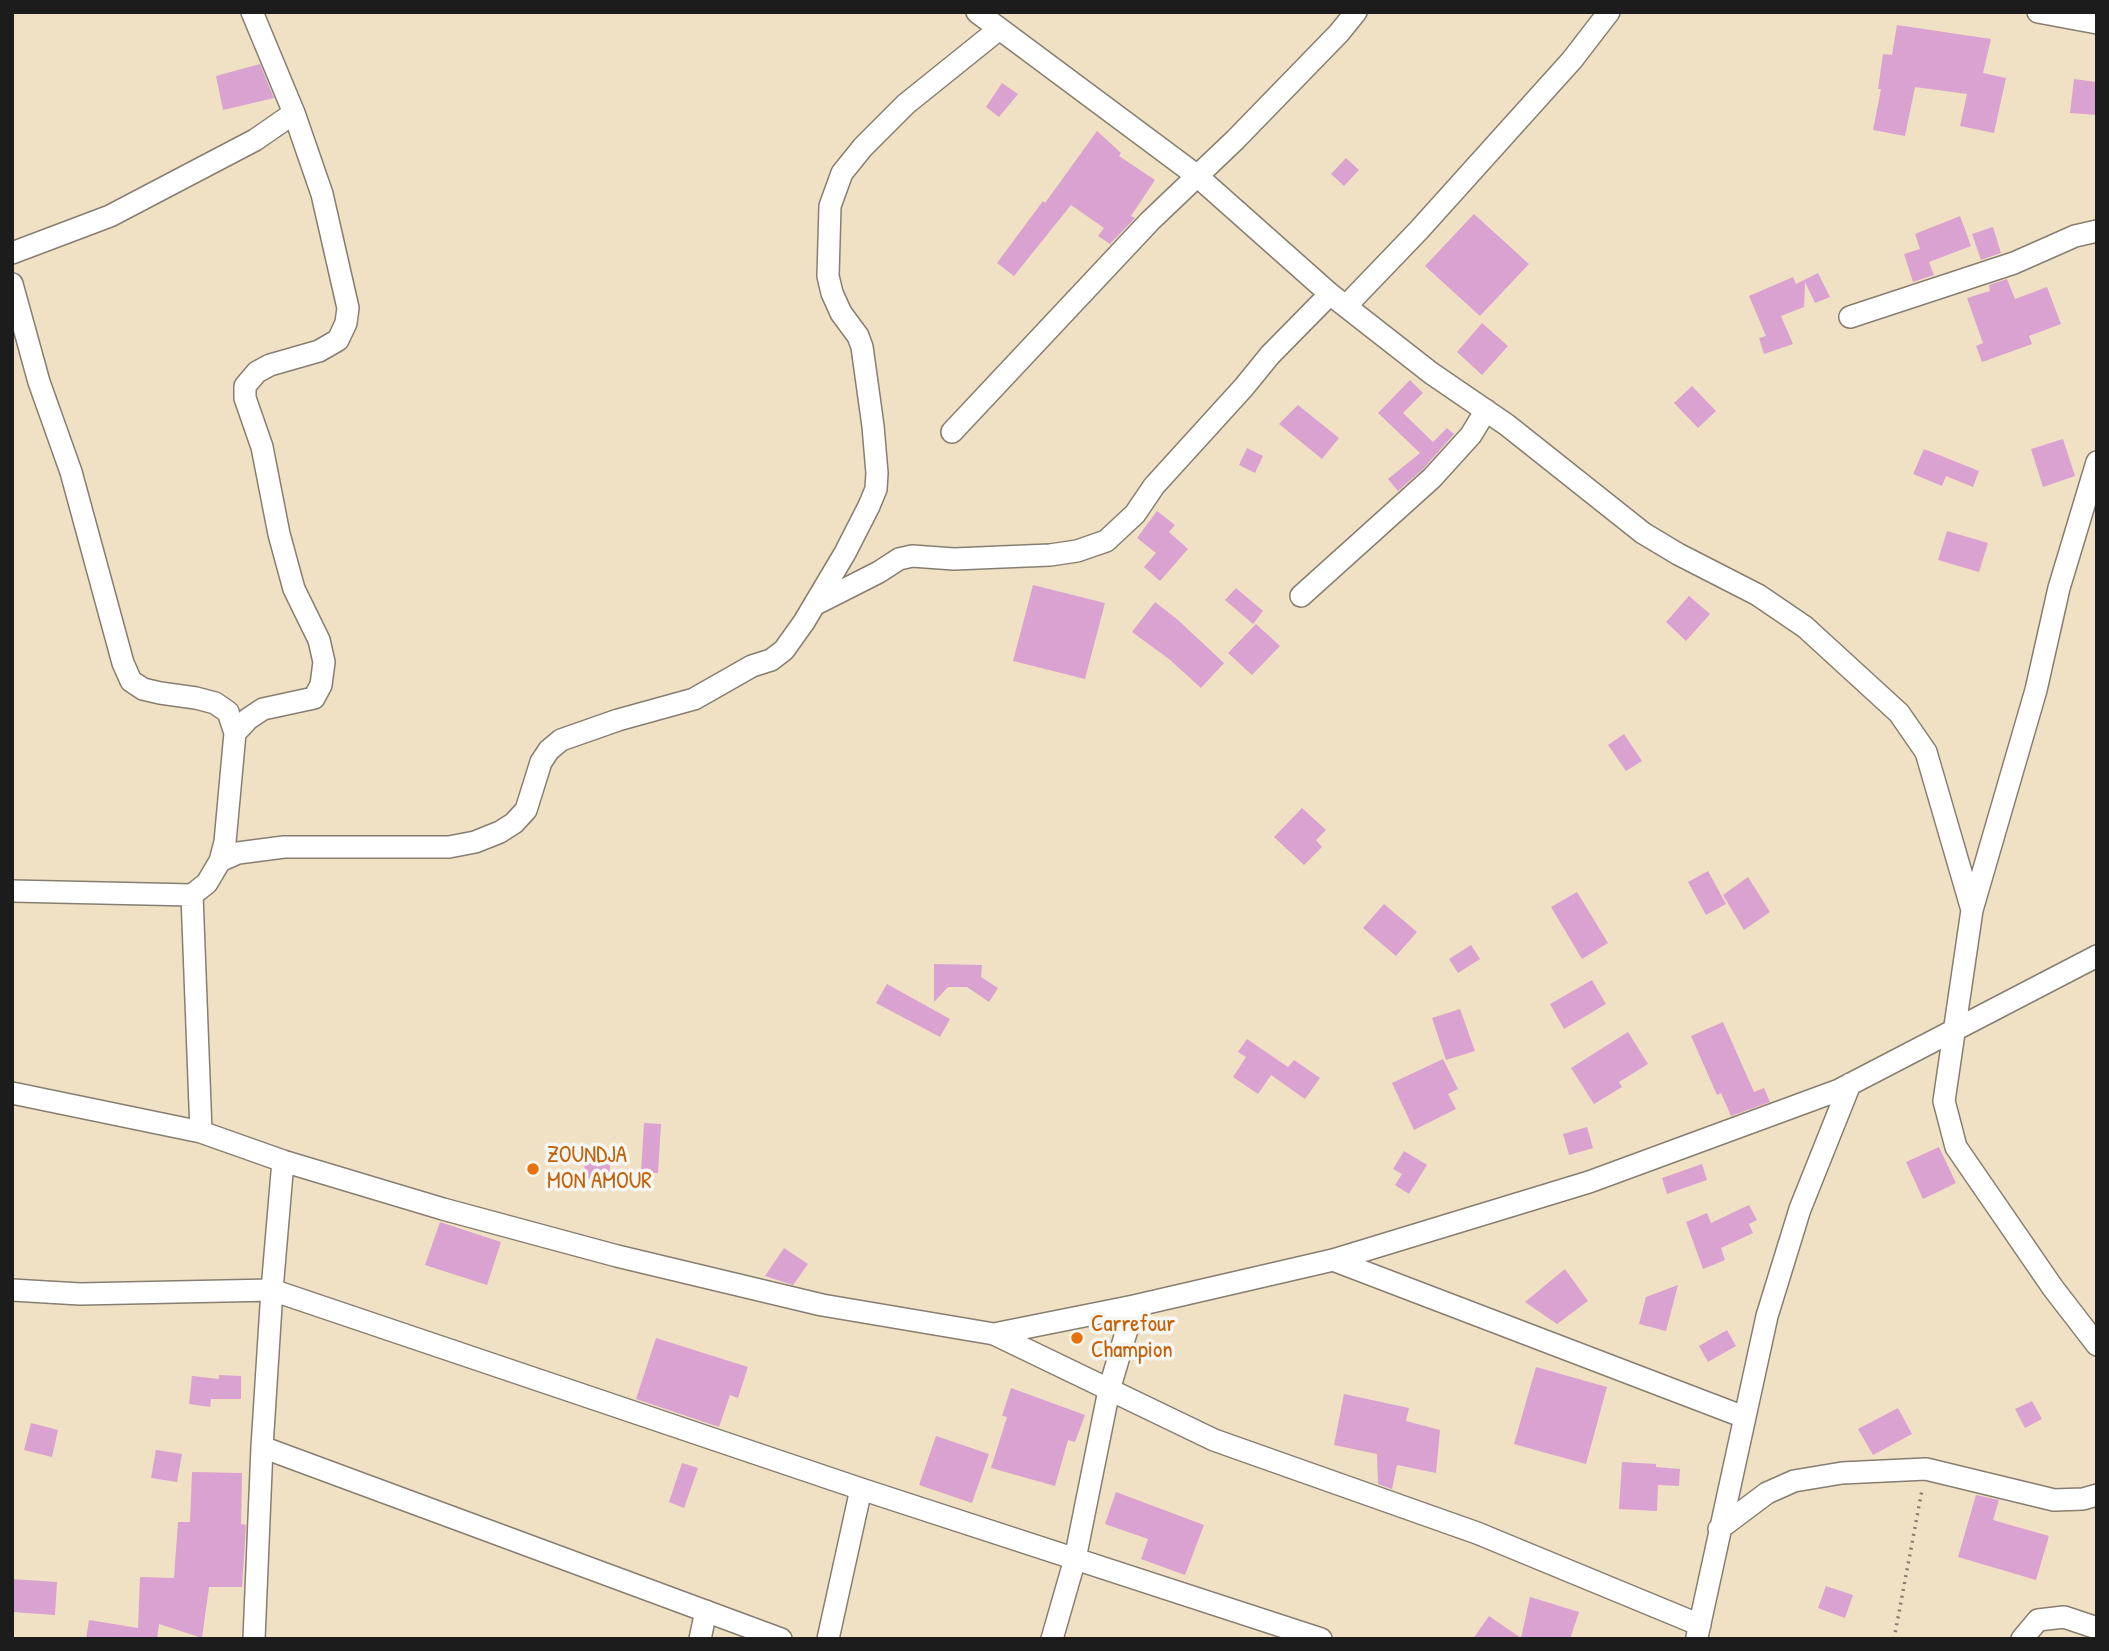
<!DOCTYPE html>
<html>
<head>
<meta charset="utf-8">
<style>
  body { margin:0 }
  #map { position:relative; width:2109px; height:1651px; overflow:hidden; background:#f0e1c5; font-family:"Patrick Hand",sans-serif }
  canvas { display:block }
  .frame { position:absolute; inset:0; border:14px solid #1c1c1c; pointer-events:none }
</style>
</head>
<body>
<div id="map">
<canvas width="2109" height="1651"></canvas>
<div class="frame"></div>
</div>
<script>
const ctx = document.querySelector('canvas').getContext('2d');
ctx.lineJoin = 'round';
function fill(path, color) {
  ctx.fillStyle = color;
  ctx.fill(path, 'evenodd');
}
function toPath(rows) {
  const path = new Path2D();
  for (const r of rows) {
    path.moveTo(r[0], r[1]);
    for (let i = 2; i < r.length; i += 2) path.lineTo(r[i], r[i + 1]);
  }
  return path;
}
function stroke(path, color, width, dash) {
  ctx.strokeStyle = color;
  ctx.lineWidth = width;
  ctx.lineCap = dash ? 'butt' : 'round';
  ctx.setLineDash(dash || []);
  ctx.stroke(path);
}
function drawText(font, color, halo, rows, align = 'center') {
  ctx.font = font + ' "Patrick Hand",sans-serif';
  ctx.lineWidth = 7;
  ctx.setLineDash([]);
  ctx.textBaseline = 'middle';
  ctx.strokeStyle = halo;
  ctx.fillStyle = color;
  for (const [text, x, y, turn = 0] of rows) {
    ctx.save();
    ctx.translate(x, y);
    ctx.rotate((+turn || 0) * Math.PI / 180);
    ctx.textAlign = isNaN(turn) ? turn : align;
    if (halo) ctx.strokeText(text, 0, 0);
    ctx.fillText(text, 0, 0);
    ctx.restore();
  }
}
fill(toPath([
  [1897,25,1991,39,1983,73,2006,78,1994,133,1960,126,1967,94,1915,87,1905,136,1873,130,1881,89,1878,89,1883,54,1892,55],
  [260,64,274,98,223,110,216,76],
  [2074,79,2097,82,2097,115,2070,113],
  [1002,83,1018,94,999,117,986,107],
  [1097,131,1121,153,1119,156,1155,180,1131,216,1135,218,1110,244,1098,236,1104,228,1071,205,1014,276,997,263,1043,201,1045,203],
  [1346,158,1359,170,1344,186,1331,174],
  [1474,214,1529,264,1480,316,1425,266],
  [1960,216,1971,246,1929,262,1934,275,1913,282,1904,254,1920,249,1915,234],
  [1993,227,2001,253,1981,260,1972,234],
  [1818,273,1830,297,1815,303,1805,282,1804,307,1781,316,1793,344,1764,354,1759,338,1766,336,1749,296,1793,277,1796,284],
  [2007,279,2015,299,2047,287,2061,324,2029,336,2032,344,1982,362,1976,346,1983,343,1967,298,1990,291,1989,285],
  [1482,323,1508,346,1482,375,1457,352],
  [1410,380,1423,393,1403,413,1433,442,1447,428,1454,434,1423,469,1398,491,1388,479,1420,453,1378,413],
  [1692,386,1716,411,1698,428,1674,403],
  [1298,405,1339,438,1322,459,1279,424],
  [2063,439,2075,476,2043,487,2031,449],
  [1247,448,1263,456,1255,473,1239,465],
  [1924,449,1979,471,1973,487,1946,476,1942,486,1913,474],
  [1157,511,1175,525,1169,532,1188,549,1160,581,1144,567,1156,553,1137,538],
  [1947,531,1988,543,1979,572,1938,560],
  [1033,585,1105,603,1085,679,1013,661],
  [1236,588,1263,611,1253,624,1225,600],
  [1689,596,1710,614,1686,641,1666,622],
  [1155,602,1178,620,1224,663,1201,688,1169,659,1132,632],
  [1256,624,1280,646,1252,675,1228,653],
  [1624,734,1642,761,1626,771,1608,745],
  [1302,808,1326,830,1316,840,1322,847,1304,865,1274,837],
  [1708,871,1726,904,1706,915,1688,882],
  [1748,877,1770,912,1744,930,1723,895],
  [1577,892,1608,943,1582,959,1551,907],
  [1384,904,1417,932,1396,956,1363,928],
  [1471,945,1480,959,1458,973,1449,959],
  [934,964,982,965,981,977,998,988,989,1002,967,987,948,987,934,1002],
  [1592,980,1606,1004,1564,1029,1550,1004],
  [887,984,950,1019,940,1037,876,1003],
  [1460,1009,1475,1051,1446,1060,1432,1018],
  [1723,1022,1754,1092,1764,1088,1770,1102,1731,1116,1721,1093,1717,1095,1691,1036],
  [1628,1032,1648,1064,1619,1082,1622,1087,1594,1104,1571,1068],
  [1247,1039,1288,1067,1294,1060,1320,1078,1305,1099,1271,1075,1258,1094,1233,1077,1246,1057,1238,1052],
  [1443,1059,1458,1089,1448,1094,1456,1109,1414,1130,1392,1083],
  [644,1123,661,1124,658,1173,641,1173],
  [1587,1127,1593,1148,1569,1155,1563,1134],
  [1939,1147,1956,1183,1923,1199,1906,1162],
  [1404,1151,1427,1165,1409,1194,1395,1185,1402,1174,1393,1169],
  [586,1157,611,1160,608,1181,583,1178],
  [1702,1164,1707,1180,1667,1194,1662,1178],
  [1749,1205,1757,1220,1749,1224,1753,1233,1721,1248,1725,1260,1703,1269,1686,1222,1707,1213,1711,1223],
  [440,1222,501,1242,487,1285,425,1265],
  [784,1248,808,1264,793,1285,765,1276],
  [1565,1269,1588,1301,1557,1324,1525,1302],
  [1678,1285,1666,1331,1639,1324,1646,1297],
  [1727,1330,1736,1346,1708,1362,1699,1346],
  [656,1338,748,1367,738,1398,730,1395,719,1427,636,1399],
  [1536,1367,1607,1387,1586,1464,1514,1444],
  [219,1375,241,1376,241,1399,211,1399,210,1407,189,1404,192,1376,219,1379],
  [1011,1388,1085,1415,1075,1442,1068,1440,1055,1486,991,1468,1007,1417,1002,1416],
  [1344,1394,1409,1408,1406,1421,1440,1430,1436,1473,1397,1465,1392,1489,1378,1484,1377,1454,1334,1445],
  [2032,1401,2042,1419,2025,1428,2015,1409],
  [1898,1408,1912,1434,1873,1455,1858,1429],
  [31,1423,58,1430,52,1457,24,1450],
  [936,1436,989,1454,972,1503,919,1485],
  [156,1450,182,1454,177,1482,151,1478],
  [1622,1462,1656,1464,1656,1467,1680,1469,1679,1486,1658,1485,1657,1511,1619,1509],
  [682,1463,698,1468,684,1508,669,1502],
  [192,1472,242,1473,241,1524,246,1525,242,1587,209,1587,202,1638,159,1624,157,1639,86,1639,89,1620,138,1628,140,1577,174,1578,178,1522,190,1522],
  [1116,1492,1204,1525,1185,1575,1141,1559,1148,1539,1105,1524],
  [1976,1495,1999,1500,1993,1520,2049,1536,2036,1580,1958,1557],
  [12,1579,57,1582,55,1615,12,1612],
  [1826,1586,1853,1595,1845,1618,1818,1608],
  [1530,1597,1579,1612,1570,1639,1473,1639,1489,1616,1521,1638]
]), '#daa2d0');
const minor = toPath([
  [977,12,1196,175,1330,294,1431,373,1507,425,1643,533,1678,554,1758,595,1805,627,1899,713,1926,752,1972,910,1944,1101,1956,1147,2053,1288,2097,1345],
  [2038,12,2097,23],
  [12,253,110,216,255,140,294,113],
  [12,284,39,382,71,472,123,663,131,681,143,689,160,693,196,698,215,703,228,712,235,733,225,842,220,861,207,883,192,895,12,891],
  [1346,306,1419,230,1572,60,1609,12],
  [1850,317,2014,263,2075,236,2097,231],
  [952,432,1150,221,1235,140,1339,33,1356,12],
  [1301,596,1432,478,1471,435,1486,410],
  [814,605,879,572,899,559,912,556,954,559,1050,555,1077,551,1106,541,1135,514,1154,486,1244,387,1270,355,1330,294],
  [235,733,248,719,263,709,314,698,321,685,324,662,319,640,294,589,279,534,262,447,245,398,245,386,257,372,270,365,319,351,338,340,346,323,348,308,322,194,294,113,252,12],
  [220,861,238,853,284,847,449,847,475,842,500,832,514,823,526,810,541,762,549,750,561,740,618,720,694,699,752,666,771,660,784,650,804,622,845,553,869,506,876,489,877,473,873,426,862,347,858,336,841,313,832,293,828,276,830,206,842,173,863,147,906,104,998,30],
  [192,895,201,1132],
  [1972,910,2036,690,2059,588,2097,462],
  [12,1093,201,1132,283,1161,443,1209,617,1256,822,1305,994,1334,1134,1306,1333,1260,1589,1182,1839,1090,2097,956],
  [1333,1260,1744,1417],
  [12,1290,80,1294,272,1290,861,1489,1321,1639],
  [994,1334,1214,1440,1477,1533,1700,1625],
  [262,1447,781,1639],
  [1719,1529,1767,1493,1794,1481,1842,1473,1926,1469,2054,1500,2083,1499,2097,1495],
  [1697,1637,1767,1316,1800,1209,1850,1084],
  [254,1639,262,1447,272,1290,283,1161],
  [700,1639,706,1611],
  [828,1639,861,1489],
  [1052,1639,1075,1559,1109,1390,1134,1306],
  [2022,1639,2038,1620,2064,1617,2097,1628]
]);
stroke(minor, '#867e70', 24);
stroke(toPath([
  [1894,1639,1922,1490]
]), '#867e70', 3.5, [2, 5]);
stroke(minor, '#fff', 21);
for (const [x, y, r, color] of [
  [533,1169,7,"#e8710a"],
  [1077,1338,7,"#e8710a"]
]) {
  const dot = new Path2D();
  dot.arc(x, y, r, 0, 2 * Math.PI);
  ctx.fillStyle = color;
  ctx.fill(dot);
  stroke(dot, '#f6f6f2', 2.5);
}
drawText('23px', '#c56008', '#f6f6f2', [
  ["ZOUNDJA",547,1156],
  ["MON AMOUR",547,1182],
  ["Carrefour",1091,1325],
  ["Champion",1091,1351]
], 'left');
</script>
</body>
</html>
